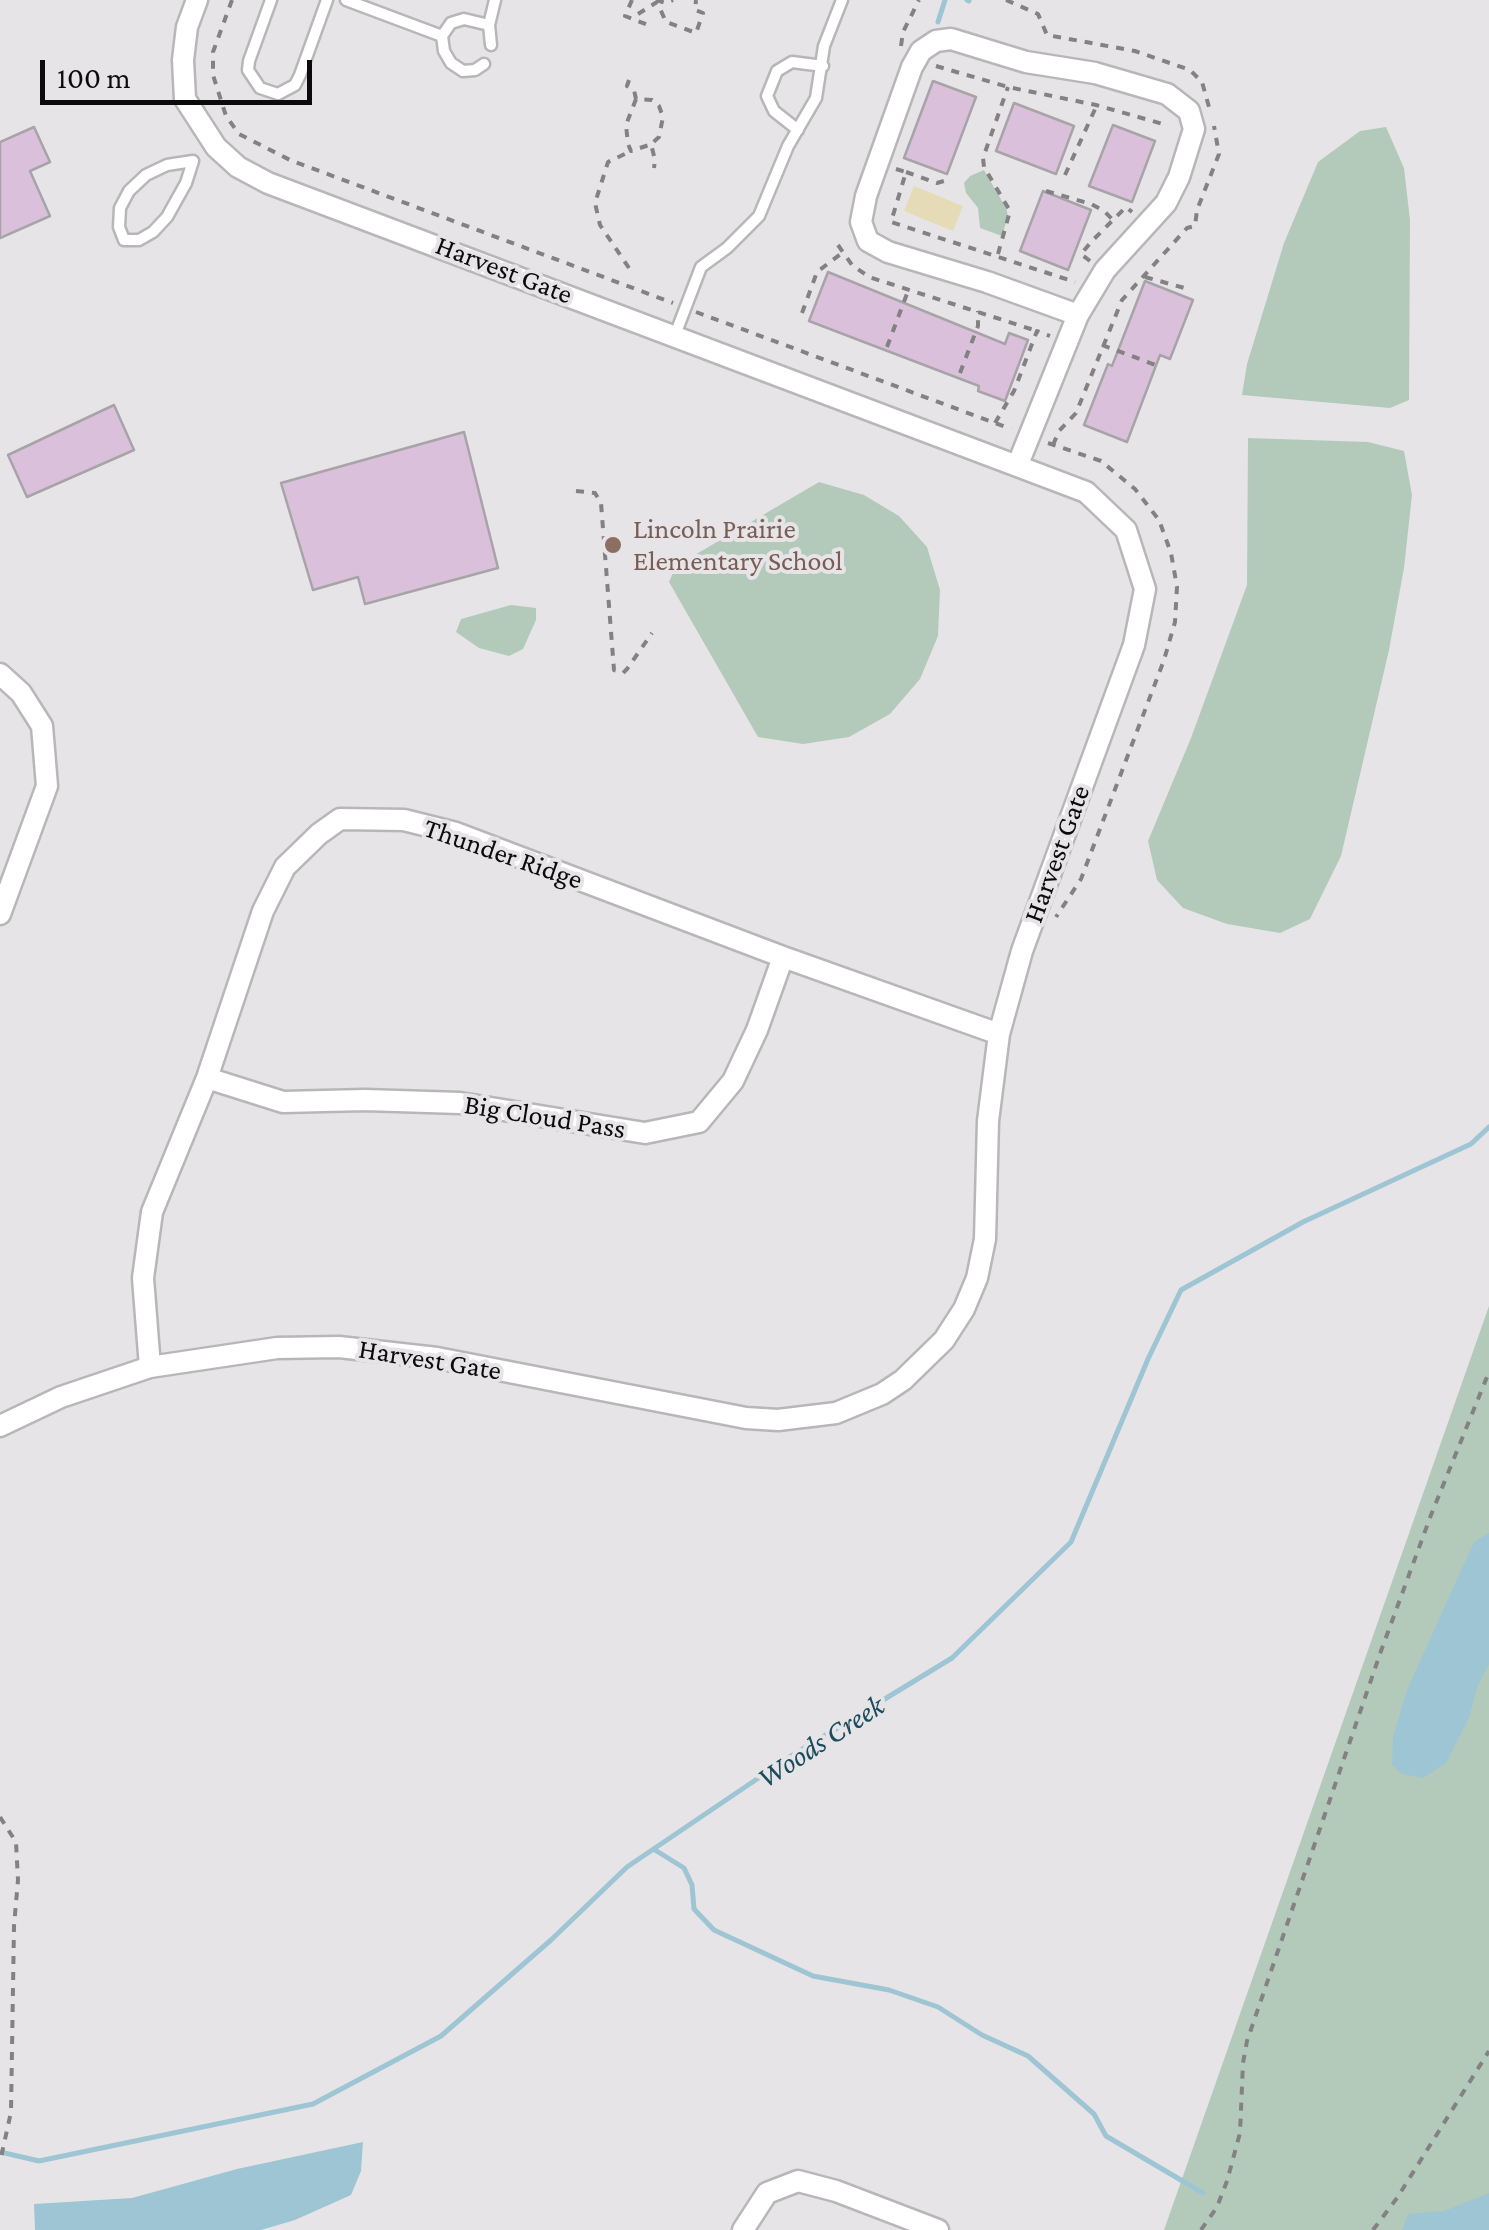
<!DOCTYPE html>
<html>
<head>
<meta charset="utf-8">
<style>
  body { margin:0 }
  #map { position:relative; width:1489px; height:2230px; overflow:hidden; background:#e7e4e7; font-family:"Crimson Pro",serif }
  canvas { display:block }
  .scale { position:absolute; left:40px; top:60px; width:272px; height:45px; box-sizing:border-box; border:5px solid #0c0b0c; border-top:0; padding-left:12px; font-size:30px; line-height:35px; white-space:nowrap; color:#0c0b0c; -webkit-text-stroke:8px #e7e4e7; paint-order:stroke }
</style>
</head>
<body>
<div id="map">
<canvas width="1489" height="2230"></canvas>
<div class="scale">100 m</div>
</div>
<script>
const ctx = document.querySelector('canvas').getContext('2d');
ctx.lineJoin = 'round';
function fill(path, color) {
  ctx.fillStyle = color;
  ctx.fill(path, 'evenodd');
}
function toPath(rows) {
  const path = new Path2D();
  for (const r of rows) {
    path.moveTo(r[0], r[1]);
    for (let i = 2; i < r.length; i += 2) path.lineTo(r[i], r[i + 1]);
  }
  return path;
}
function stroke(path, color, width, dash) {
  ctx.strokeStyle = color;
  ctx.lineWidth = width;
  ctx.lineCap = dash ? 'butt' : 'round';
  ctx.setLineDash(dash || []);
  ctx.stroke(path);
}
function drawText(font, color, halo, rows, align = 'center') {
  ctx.font = font + ' "Crimson Pro",serif';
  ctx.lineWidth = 8;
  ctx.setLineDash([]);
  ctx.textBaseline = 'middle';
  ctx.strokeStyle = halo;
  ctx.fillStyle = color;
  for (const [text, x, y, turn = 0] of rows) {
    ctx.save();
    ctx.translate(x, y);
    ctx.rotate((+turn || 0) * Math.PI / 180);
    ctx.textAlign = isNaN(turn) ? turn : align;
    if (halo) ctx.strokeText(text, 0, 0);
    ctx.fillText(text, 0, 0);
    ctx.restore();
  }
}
fill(toPath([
  [1386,127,1404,168,1410,220,1409,400,1390,408,1242,395,1247,364,1284,243,1318,162,1360,131],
  [984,170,1006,208,1008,216,1002,236,980,228,978,208,966,193,964,183,970,176],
  [1248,438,1368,442,1404,451,1412,495,1404,568,1389,650,1341,856,1310,919,1280,933,1227,924,1183,908,1157,880,1148,841,1191,738,1247,585],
  [819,482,864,495,899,516,927,547,940,590,938,636,920,679,890,714,849,737,803,744,758,737,669,582,676,566],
  [511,605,536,608,536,620,523,649,509,656,479,648,456,632,461,619],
  [1489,1306,1489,2230,1164,2230]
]), '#b3caba');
fill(toPath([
  [914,186,963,206,953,231,904,211]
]), '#e5dcb7');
fill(toPath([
  [1489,1533,1489,1664,1477,1687,1469,1718,1446,1763,1423,1778,1402,1774,1392,1765,1393,1737,1407,1690,1474,1542],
  [363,2142,361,2171,351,2195,295,2220,261,2230,35,2230,34,2204,132,2198,237,2169],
  [1489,2193,1489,2230,1402,2230,1408,2214,1444,2211]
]), '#9ec5d3');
stroke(toPath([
  [967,0,969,1],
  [938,22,945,0],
  [655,1850,684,1868,692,1885,694,1909,714,1930,813,1976,889,1990,938,2007,982,2035,1028,2056,1094,2114,1106,2136,1203,2193],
  [0,2152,39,2161,313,2104,441,2036,551,1940,627,1867,788,1758,952,1658,1071,1542,1148,1359,1181,1290,1303,1222,1471,1144,1489,1127]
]), '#9ec5d3', 5);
const building = toPath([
  [933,81,976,97,947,174,904,158,933,81],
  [1014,103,1074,126,1056,174,996,151,1014,103],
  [1113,125,1155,141,1132,202,1089,186,1113,125],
  [34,127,50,162,30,171,50,216,0,238,0,142,34,127],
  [1043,191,1091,210,1068,270,1020,251,1043,191],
  [828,272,1005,344,1009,333,1028,340,1005,401,978,391,979,386,809,321,828,272],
  [1145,281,1193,300,1170,359,1160,355,1127,442,1084,425,1108,364,1112,366,1145,281],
  [114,405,134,450,27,497,8,455,114,405],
  [464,432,498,568,365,604,358,577,313,590,281,483,464,432]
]);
fill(building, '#dac0da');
stroke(building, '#a7a4a7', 2.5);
const service = toPath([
  [271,0,249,61,248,70,260,88,278,94,295,85,300,75,327,0],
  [346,0,442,36],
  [491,45,489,25,495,0],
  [484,64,475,70,463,71,451,63,444,51,442,36,451,23,464,19,489,25],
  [798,130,774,111,767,96,777,71,792,62,823,66],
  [193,161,186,183,167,217,153,232,139,240,124,240,119,227,120,208,129,191,146,175,167,165,193,161],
  [675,335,701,267,727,248,759,216,788,146,816,98,824,46,842,0]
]);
const minor = toPath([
  [1018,464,1078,315,1105,270,1166,203,1179,177,1194,129,1189,111,1167,94,1095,73,1026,62,951,39,936,41,921,51,912,67,866,196,861,222,868,241,888,252,987,282,1078,315],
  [0,674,21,693,42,726,47,786,0,914],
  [207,1078,283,1102,365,1100,460,1103,645,1133,699,1122,733,1081,757,1030,783,957],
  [150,1367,143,1278,152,1212,207,1078,263,911,285,867,319,834,340,819,404,820,456,833,783,957,999,1034],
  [0,1426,61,1397,150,1367,277,1348,339,1347,437,1358,746,1418,778,1420,836,1413,882,1394,903,1380,944,1340,964,1309,977,1278,985,1239,988,1121,999,1034,1022,951,1134,645,1145,589,1126,530,1086,492,268,183,238,167,216,147,185,99,183,60,187,27,197,0],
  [743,2230,767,2193,798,2181,836,2191,938,2230]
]);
stroke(service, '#b9b6b9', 15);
stroke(minor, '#b9b6b9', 25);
stroke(toPath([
  [232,0,213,52,213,75,226,116,239,134,290,160,673,303],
  [632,0,625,16,648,25],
  [656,0,666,3,673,0],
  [1006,0,1038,14,1047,35,1135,51,1190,70,1202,82,1209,107],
  [638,14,657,2,666,22,696,33,703,13,695,10,696,0],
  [901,46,903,32,919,0],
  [936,66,1008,87,1096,105,1163,124],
  [629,80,627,86,634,90,636,99,652,100,659,106,663,117,659,137,651,144,655,160,654,168],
  [636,99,626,125,628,144,631,151,649,145],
  [896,169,906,172,891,222,1075,282],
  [906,172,937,183,944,181],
  [1065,175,1096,107],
  [1046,191,1091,204,1104,211,1114,221],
  [838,245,852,265,869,277,1037,331],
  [998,254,1010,211,984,167,983,158,1008,87],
  [1090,261,1081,254,1092,241,1126,207,1132,212],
  [629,268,600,225,595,203,608,162,631,151],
  [1145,277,1188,289],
  [696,312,1011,429],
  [802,313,817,272,842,253],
  [1102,345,1161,367],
  [887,347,908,291],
  [960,373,978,326,978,311],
  [995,423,1014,391,1037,331,1050,336],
  [1048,443,1101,461,1135,489,1159,520,1171,553,1177,587,1175,622,1164,660,1081,879,1056,917],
  [1053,445,1059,431,1076,413,1122,300,1187,228,1195,226,1197,210,1219,154,1214,126],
  [576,491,595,493,601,503,614,670,623,673,627,669,652,633],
  [0,1817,16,1842,18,1880,14,1926,11,2112,0,2162],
  [1201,2230,1217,2207,1227,2181,1240,2133,1243,2063,1247,2041,1381,1651,1431,1515,1489,1372],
  [1373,2230,1397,2198,1489,2051]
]), '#838183', 4, [8, 8]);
stroke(service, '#fff', 10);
stroke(minor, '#fff', 20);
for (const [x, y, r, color] of [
  [613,545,10,"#8d6e63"]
]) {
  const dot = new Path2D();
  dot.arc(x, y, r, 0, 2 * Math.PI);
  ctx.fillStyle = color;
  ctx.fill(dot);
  stroke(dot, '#e7e4e7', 4);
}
drawText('28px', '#0c0b0c', '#e7e4e7', [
  ["Harvest Gate",504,270,21],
  ["Thunder Ridge",503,854,19],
  ["Harvest Gate",1057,854,-70],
  ["Big Cloud Pass",545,1117,9],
  ["Harvest Gate",430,1360,9]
]);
drawText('28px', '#785e54', '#e7e4e7', [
  ["Lincoln Prairie",633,529],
  ["Elementary School",633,561]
], 'left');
drawText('italic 30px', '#194d5e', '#e7e4e7', [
  ["Woods Creek",821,1742,-33]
]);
</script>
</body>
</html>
